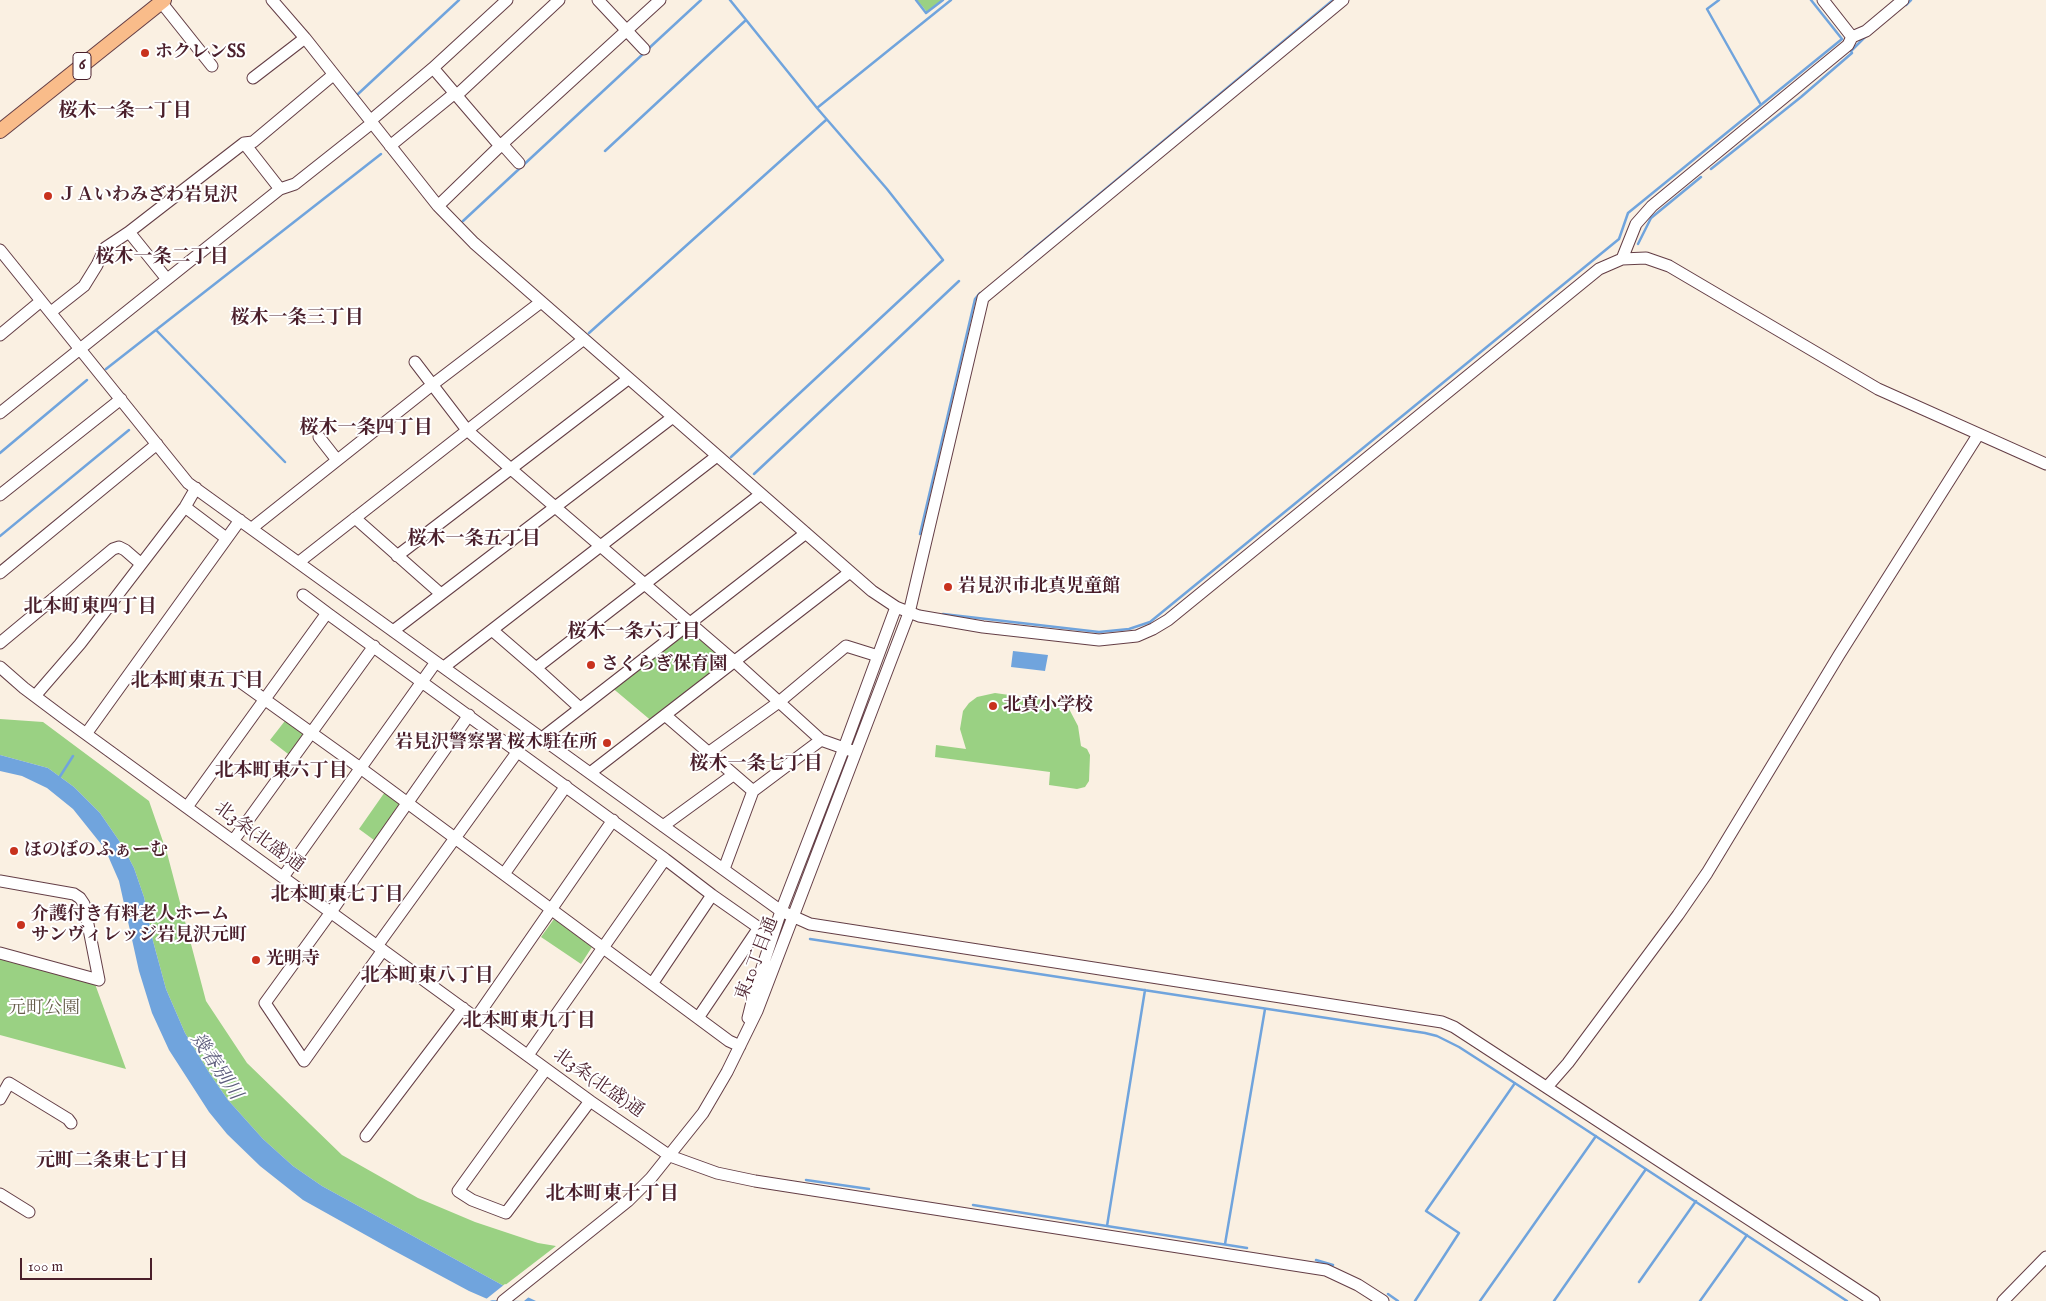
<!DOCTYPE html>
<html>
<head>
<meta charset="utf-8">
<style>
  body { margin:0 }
  #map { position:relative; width:2046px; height:1301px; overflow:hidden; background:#faf0e2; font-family:"IM FELL English",serif }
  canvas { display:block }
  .scale { position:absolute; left:20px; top:1258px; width:132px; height:22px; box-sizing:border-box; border:2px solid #4a1f2b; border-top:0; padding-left:6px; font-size:15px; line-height:18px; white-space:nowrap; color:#4a1f2b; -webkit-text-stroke:4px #fff; paint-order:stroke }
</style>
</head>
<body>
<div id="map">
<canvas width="2046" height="1301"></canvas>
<div class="scale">100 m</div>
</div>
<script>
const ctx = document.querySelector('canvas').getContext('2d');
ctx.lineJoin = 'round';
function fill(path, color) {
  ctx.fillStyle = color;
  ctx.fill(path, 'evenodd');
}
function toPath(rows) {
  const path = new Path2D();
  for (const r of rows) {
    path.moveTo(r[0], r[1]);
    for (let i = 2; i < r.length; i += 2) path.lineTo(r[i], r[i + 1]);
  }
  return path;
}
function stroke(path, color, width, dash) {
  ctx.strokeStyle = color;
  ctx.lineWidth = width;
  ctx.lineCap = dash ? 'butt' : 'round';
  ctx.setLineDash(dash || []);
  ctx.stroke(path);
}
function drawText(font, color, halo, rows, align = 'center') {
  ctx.font = font + ' "IM FELL English","Noto Serif JP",serif';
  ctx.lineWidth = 4;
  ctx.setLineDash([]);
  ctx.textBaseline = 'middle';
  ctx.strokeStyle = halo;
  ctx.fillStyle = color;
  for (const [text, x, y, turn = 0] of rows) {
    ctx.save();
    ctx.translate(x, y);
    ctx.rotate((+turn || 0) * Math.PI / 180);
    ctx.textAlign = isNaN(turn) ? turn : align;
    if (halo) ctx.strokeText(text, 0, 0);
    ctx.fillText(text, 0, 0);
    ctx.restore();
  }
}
fill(toPath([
  [917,0,943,0,927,12],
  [690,623,734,661,654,723,610,686],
  [995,693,1059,702,1068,707,1078,726,1081,746,1087,749,1090,755,1089,781,1085,787,1077,789,1049,785,1050,772,935,757,936,745,966,749,960,729,963,711,969,703,977,697],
  [288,717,310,734,292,757,270,740],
  [0,719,43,722,149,801,167,853,206,1001,247,1063,342,1155,418,1198,475,1222,538,1243,556,1246,504,1286,322,1186,293,1166,263,1139,228,1100,210,1074,185,1033,166,989,153,941,144,897,134,868,122,845,100,813,74,787,48,768,0,755],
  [387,789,407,803,378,843,359,829],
  [554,919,592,947,581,964,541,937],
  [0,958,95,984,126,1069,0,1035]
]), '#9ad183');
fill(toPath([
  [1013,651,1048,655,1045,671,1011,667],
  [0,755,48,768,74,787,100,813,122,845,134,868,144,897,153,941,166,989,185,1033,210,1074,228,1100,263,1139,293,1166,322,1186,504,1286,536,1301,492,1301,469,1291,389,1248,303,1200,260,1166,227,1134,209,1112,169,1050,152,1013,139,971,119,881,105,849,73,809,47,788,22,776,0,771]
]), '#70a4dd');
fill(toPath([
  [505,1284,521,1292,530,1296,524,1301,485,1300]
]), '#faf0e2');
stroke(toPath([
  [730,0,817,108,887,189,943,260,731,457],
  [916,0,926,13,943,0],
  [1719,0,1707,9,1761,105],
  [1906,5,1911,0],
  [647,50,701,0],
  [358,94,459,0],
  [817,108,951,0],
  [605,151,746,20],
  [1711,169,1801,97,1852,53,1851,51,1866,36],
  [463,221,643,54],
  [1638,244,1651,218,1701,177],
  [1025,256,1333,0],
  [156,330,285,462],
  [589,333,826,120],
  [106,369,381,154],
  [0,453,87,380],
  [754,474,959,281],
  [920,534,975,299,980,293],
  [0,536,129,430],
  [943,614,1099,632,1129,629,1150,622,1619,239,1628,213,1842,39,1811,0],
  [59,778,73,756],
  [810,939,1425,1033,1437,1036,1459,1047,1504,1076,1847,1301],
  [806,1180,869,1189],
  [973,1205,1247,1248],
  [1107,1226,1145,990],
  [1225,1244,1265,1009],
  [1316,1260,1333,1265],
  [1639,1282,1696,1201],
  [1388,1294,1398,1301],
  [1415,1301,1459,1233,1426,1211,1515,1083],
  [1480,1301,1596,1136],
  [1554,1301,1646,1169],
  [1700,1301,1747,1235]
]), '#70a4dd', 2.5);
const minor = toPath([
  [272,0,305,38,438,206,474,243,872,591,896,607,919,616,983,627,1099,640,1137,636,1153,629,1168,620,1599,269,1622,259,1646,258,1669,266,1878,389,2046,464],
  [598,0,644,49],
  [1823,0,1852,37],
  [161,2,212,66],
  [433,68,500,146],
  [253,78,305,38],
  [457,95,559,0],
  [370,121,433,68,507,0],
  [244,143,280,189,295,184,372,123],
  [502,144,519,163],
  [390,146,455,93],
  [438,206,500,146,660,0],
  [129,232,166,278],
  [0,250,188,483,781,911,810,924,1442,1022,1454,1027,1874,1301],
  [1622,259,1636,224,1652,206,1848,45,1852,37,1866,31,1903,0],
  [51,312,84,286,97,265,105,248,129,232,244,143,253,142,333,75],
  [0,335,41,301],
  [415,362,467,430,511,469,734,661,821,740,855,752],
  [0,413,280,189],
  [319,437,337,460],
  [0,495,121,399],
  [185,507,226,538],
  [355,518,441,594],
  [252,528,432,385,541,302],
  [397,556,628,379],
  [299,562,584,339],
  [0,573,157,444],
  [303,595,327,613],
  [492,630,536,668,761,494],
  [393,631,673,417],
  [0,643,113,549,119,547,125,550,140,563],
  [0,667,24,688,64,718,590,1101,670,1156,717,1173,755,1181,1326,1270,1358,1285,1383,1301],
  [444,667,717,456],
  [536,668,580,708],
  [239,681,359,767,729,1041,740,1046],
  [35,696,80,644,185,507,196,488],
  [665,715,753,791],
  [86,734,240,520],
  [542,738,806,533],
  [708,753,779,702,846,646,878,656],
  [590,773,850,572],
  [187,807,327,613,665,859,712,895,772,937],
  [663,826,733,775],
  [233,841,374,646],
  [724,869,753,791,821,740],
  [504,874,566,786],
  [283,877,436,662],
  [0,881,74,894,80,898,84,904,99,980,0,953],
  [377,946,518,751],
  [383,950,304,1061,265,1003,331,912,469,715],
  [652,984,712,895],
  [476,1018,613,820],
  [698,1018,758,929],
  [748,1018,756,986,781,911,844,748,896,607],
  [528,1055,665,859],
  [546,1069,458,1191,472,1200,506,1213,590,1101],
  [1547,1087,1568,1063,1678,915,1707,873,1839,655,1978,435],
  [0,1099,9,1083,68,1119,71,1123],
  [366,1136,463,1008],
  [0,1194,29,1212],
  [503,1301,628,1201,651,1178,703,1113,727,1072,757,1011,909,613,983,298,1343,0],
  [2003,1301,2046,1257]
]);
const major = toPath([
  [0,131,164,0]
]);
stroke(minor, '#643e46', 13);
stroke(major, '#643e46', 16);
stroke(minor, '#fff', 11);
stroke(major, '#f9bc8a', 14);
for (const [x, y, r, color] of [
  [145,53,5,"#c8321e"],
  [48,196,5,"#c8321e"],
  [948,587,5,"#c8321e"],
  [591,665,5,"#c8321e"],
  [993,706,5,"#c8321e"],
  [607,743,5,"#c8321e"],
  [14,851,5,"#c8321e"],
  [21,925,5,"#c8321e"],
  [256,960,5,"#c8321e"]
]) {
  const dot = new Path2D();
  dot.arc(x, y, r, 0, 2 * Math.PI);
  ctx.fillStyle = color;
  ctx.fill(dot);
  stroke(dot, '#fff', 2);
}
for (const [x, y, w] of [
  [82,66,18]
]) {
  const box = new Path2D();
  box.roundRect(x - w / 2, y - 13.5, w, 27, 4);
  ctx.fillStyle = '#fff';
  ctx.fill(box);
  stroke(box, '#4a1f2b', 1);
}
drawText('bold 16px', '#4a1f2b', null, [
  ["6",82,66]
]);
drawText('bold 18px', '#4a1f2b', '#fff', [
  ["ホクレンSS",155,53],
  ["ＪＡいわみざわ岩見沢",58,196],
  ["岩見沢市北真児童館",958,587],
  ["さくらぎ保育園",601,665],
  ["北真小学校",1003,706],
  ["岩見沢警察署 桜木駐在所",597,743,"right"],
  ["ほのぼのふぁーむ",24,851],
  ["介護付き有料老人ホーム",31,915],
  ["サンヴィレッジ岩見沢元町",31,936],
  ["光明寺",266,960]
], 'left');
drawText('18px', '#4a1f2b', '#fff', [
  ["北3条(北盛)通",259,838,36],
  ["東10丁目通",758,959,-69],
  ["北3条(北盛)通",598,1084,35]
]);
drawText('18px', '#665d4a', '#fff', [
  ["元町公園",44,1009]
]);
drawText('bold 19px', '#4a1f2b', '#fff', [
  ["桜木一条一丁目",125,112],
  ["桜木一条二丁目",162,258],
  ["桜木一条三丁目",297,319],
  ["桜木一条四丁目",366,429],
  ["桜木一条五丁目",474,540],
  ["北本町東四丁目",90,608],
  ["桜木一条六丁目",634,633],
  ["北本町東五丁目",197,682],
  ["桜木一条七丁目",756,765],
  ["北本町東六丁目",281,772],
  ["北本町東七丁目",337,896],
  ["北本町東八丁目",427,977],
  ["北本町東九丁目",529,1022],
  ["元町二条東七丁目",112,1162],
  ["北本町東十丁目",612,1195]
]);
drawText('italic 19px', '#5b5b7b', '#fff', [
  ["幾春別川",215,1067,56]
]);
</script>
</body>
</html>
